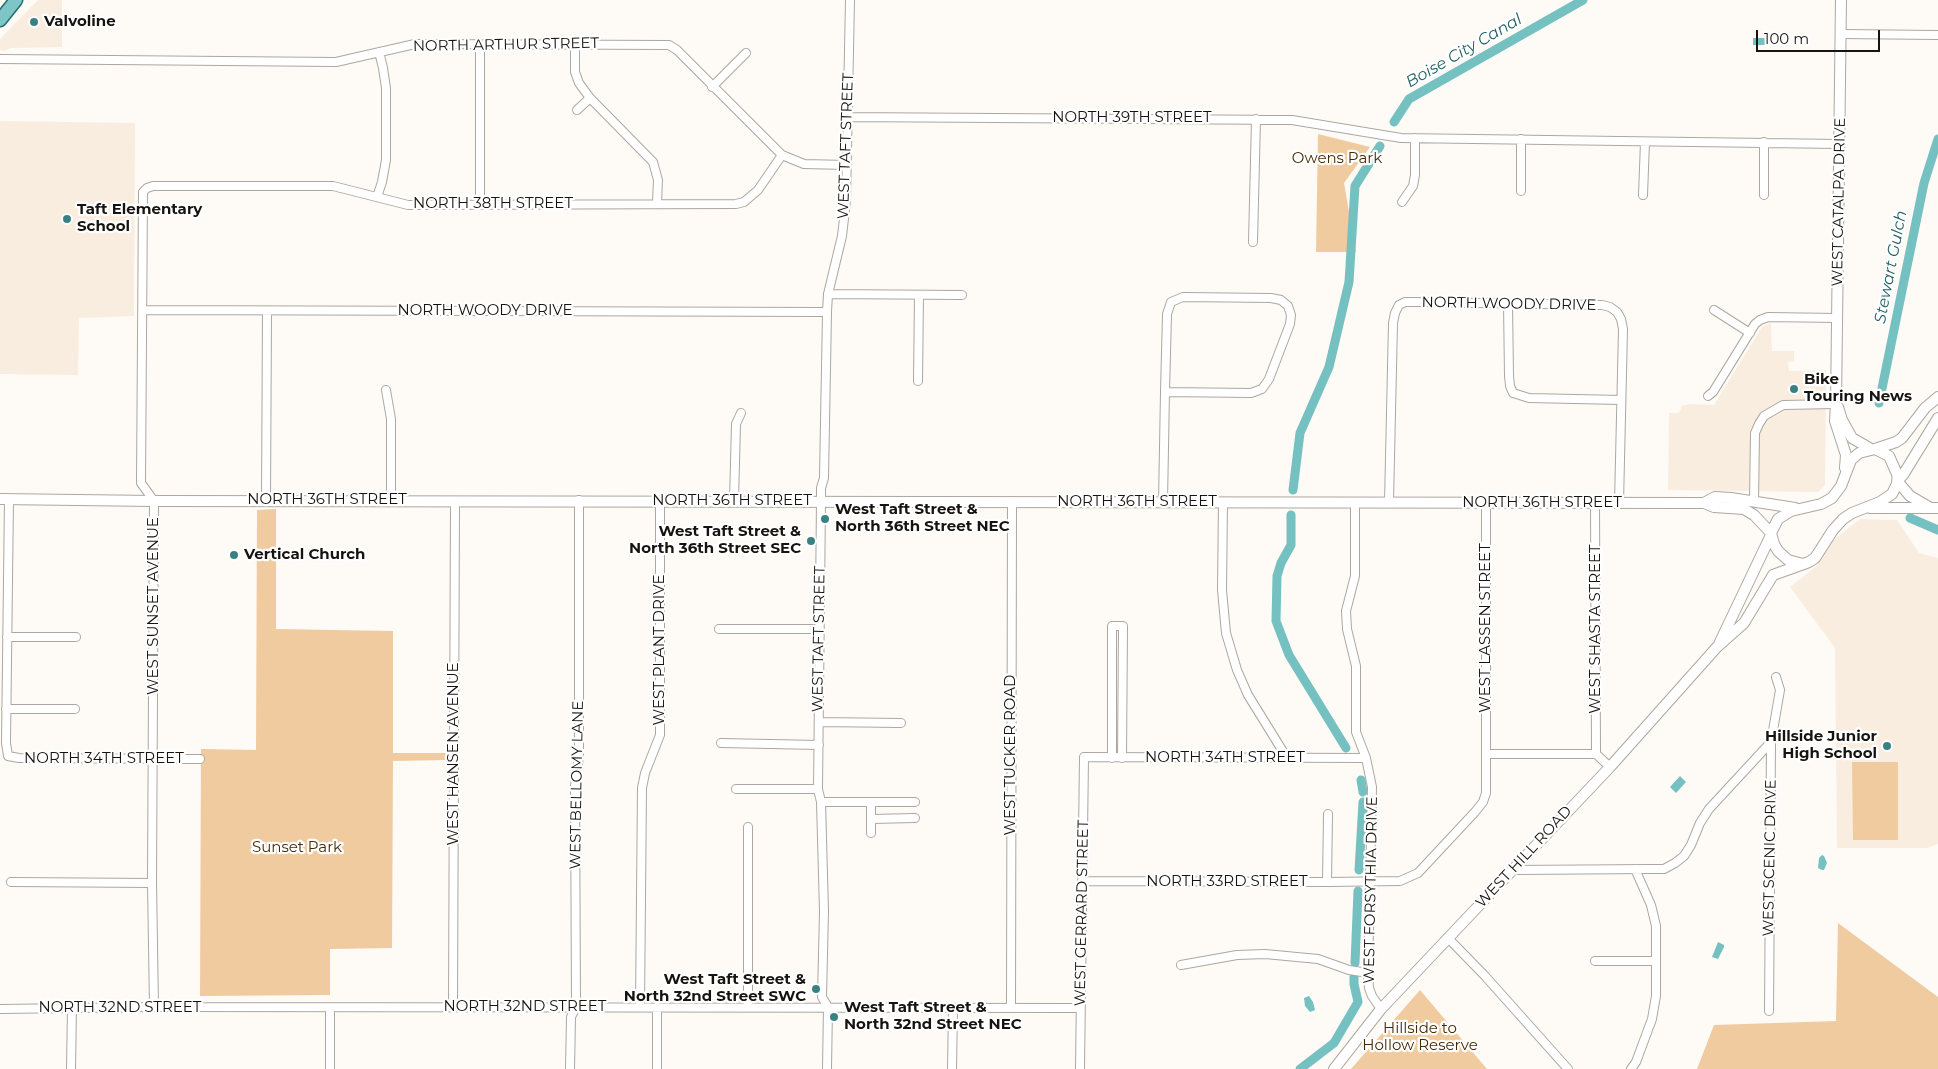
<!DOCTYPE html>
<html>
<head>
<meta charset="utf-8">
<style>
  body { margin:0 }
  #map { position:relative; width:1938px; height:1069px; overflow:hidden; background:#fefaf6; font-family:Montserrat,sans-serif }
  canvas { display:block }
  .scale { position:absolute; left:1756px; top:30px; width:124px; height:22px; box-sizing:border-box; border:2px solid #161411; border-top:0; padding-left:6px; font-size:15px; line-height:18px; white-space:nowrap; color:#161411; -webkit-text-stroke:4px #fff; paint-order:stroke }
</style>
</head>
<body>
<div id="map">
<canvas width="1938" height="1069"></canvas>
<div class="scale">100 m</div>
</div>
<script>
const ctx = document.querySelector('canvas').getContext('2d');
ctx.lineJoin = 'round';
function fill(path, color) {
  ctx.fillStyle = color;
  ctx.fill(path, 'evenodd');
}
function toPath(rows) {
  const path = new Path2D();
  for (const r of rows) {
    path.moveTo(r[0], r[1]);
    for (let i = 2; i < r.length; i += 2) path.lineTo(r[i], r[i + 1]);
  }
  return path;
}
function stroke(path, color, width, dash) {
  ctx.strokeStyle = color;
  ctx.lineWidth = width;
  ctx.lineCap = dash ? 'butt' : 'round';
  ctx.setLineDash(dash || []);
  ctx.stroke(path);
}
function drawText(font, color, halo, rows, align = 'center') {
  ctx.font = font + ' Montserrat,sans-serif';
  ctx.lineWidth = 4.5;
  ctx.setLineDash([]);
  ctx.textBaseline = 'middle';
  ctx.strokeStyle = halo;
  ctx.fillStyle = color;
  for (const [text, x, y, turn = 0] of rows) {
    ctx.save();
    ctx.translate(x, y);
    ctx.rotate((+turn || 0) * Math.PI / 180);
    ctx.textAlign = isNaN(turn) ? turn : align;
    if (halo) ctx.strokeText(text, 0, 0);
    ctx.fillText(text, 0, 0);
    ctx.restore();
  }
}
fill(toPath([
  [38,0,62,0,62,47,10,48,5,51,0,50,0,39],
  [0,121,135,123,134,316,79,318,78,375,0,374],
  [1771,323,1772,351,1794,351,1794,361,1788,362,1789,371,1826,370,1825,485,1818,492,1668,490,1669,413,1679,413,1682,406,1689,404,1714,405,1762,327],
  [1860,519,1897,520,1919,553,1938,558,1938,844,1927,848,1837,848,1835,648,1790,587,1817,566,1830,543]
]), '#f9eddf');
fill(toPath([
  [1318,134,1370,147,1344,183,1356,252,1316,252],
  [276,509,276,629,393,631,393,753,447,753,448,760,393,761,392,948,330,949,330,995,200,996,201,749,256,750,257,510],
  [1852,762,1898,762,1898,840,1853,840],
  [1838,923,1938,997,1938,1069,1697,1069,1714,1025,1836,1021],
  [1420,990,1487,1069,1351,1069]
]), '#f1cba0');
fill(toPath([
  [1753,38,1767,38,1767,45,1753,45],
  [1680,776,1686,782,1676,793,1670,787],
  [1822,855,1824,856,1827,863,1824,870,1822,870,1818,868,1819,858],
  [1718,942,1724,945,1724,947,1718,959,1712,957],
  [1309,996,1313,1002,1315,1010,1310,1012,1305,1006,1304,998]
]), '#75c0c0');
stroke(toPath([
  [1394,122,1409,99,1583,0],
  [1879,403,1924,183,1938,139],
  [1293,490,1300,433,1329,367,1349,282,1355,186,1380,146],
  [1291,515,1291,545,1281,563,1277,576,1276,621,1289,655,1346,748],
  [1910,518,1938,530],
  [1361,780,1363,792],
  [1359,870,1363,802],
  [1355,963,1358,891],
  [1300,1069,1334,1043,1358,1002,1354,984,1354,977]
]), '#75c0c0', 9);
const minor = toPath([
  [1841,34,1938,35],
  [575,45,575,72,579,83,590,98,653,162,658,180,657,203],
  [0,59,336,62,415,44,669,45,677,50,782,155,804,164,847,165],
  [712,87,746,53],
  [577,110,590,98],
  [847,117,1292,120,1401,138,1839,144],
  [1521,191,1521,139],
  [1643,195,1645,142],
  [1764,195,1764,142],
  [377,197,382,182,386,160,386,88,383,68,379,52],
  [1402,202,1413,186,1415,175,1415,138],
  [480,204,480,44],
  [1253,242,1256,119],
  [828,294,962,295],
  [1508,304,1509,376,1510,386,1513,393,1529,398,1621,400],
  [143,310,827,312],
  [1714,310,1750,333],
  [918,381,919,295],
  [386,390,391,419,391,501],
  [1708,396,1713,392,1755,324,1760,320,1768,317,1837,318],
  [9,499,6,743,8,756,19,758,200,759],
  [266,500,267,311],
  [734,501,736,424,741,413],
  [1754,501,1755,433,1759,424,1764,416,1783,405,1836,404],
  [1163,502,1165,392,1251,393,1262,389,1269,379,1290,324,1291,315,1288,306,1281,300,1271,298,1183,297,1171,302,1167,314,1165,392],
  [1223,502,1222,590,1226,633,1237,670,1248,695,1287,758],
  [1355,502,1355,576,1346,611,1347,629,1356,666,1356,732,1366,758,1372,787,1368,973,1369,988,1372,996,1381,1009],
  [1389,502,1393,323,1395,313,1399,305,1405,302,1414,302,1602,305,1610,307,1617,312,1621,319,1623,329,1619,503],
  [1595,503,1596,754],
  [719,629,819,629],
  [7,637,76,637],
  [6,709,75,709],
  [819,722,901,723],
  [721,743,819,745],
  [1486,754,1596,754,1610,767],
  [1112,758,1112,626,1123,626,1122,758],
  [736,789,818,789],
  [821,802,915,802],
  [871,802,871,833],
  [871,819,915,818],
  [1513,870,1651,869,1664,869,1675,863,1684,856,1691,845,1700,823,1709,809,1771,742],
  [1082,881,1327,882,1400,881,1418,873,1475,812,1483,802,1486,793,1486,503],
  [11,882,152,883],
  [1327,882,1328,814],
  [1448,938,1485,976,1568,1069],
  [1595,961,1656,961],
  [1181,965,1237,955,1265,954,1318,959,1349,970,1368,973],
  [154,1007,152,883,154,501,141,483,143,192,147,188,153,186,333,186,408,205,736,204,744,202,758,190,782,155],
  [453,1007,455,501],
  [640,1007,642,788,645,773,660,735,660,500],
  [657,1007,657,1069],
  [748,1007,748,827],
  [1011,1008,1012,502],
  [0,1009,154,1007,1080,1008],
  [1769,1011,1771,742,1780,690,1776,677],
  [71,1069,72,1007],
  [330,1069,330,1008],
  [570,1069,571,1017,576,1007,575,786,579,756,579,500],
  [827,1069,828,1007,822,997,824,911,821,802,818,789,821,501,821,488,824,478,827,312,828,294,842,236,846,201,850,0],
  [952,1069,953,1008],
  [1080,1069,1084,757,1366,758],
  [1631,1069,1636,1062,1652,1019,1656,996,1656,926,1651,905,1635,869]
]);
const tertiary = toPath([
  [1841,0,1836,404,1835,421,1846,455,1845,468],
  [1838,407,1842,420,1852,438,1871,449],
  [1875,449,1896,442,1902,438,1925,408,1938,397],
  [1897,481,1903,475,1938,418],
  [1898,482,1910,496,1929,507],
  [0,499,154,501,1704,503,1714,507,1744,509,1754,515,1771,533],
  [1704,503,1715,497,1731,498,1795,508],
  [1870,508,1938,508],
  [1720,642,1771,535],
  [1334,1069,1381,1009,1610,767,1717,647,1744,623,1773,575,1809,562,1815,558,1833,530,1843,519,1852,513,1880,502,1892,494,1898,482,1897,474,1889,456,1875,449,1859,453,1851,460,1841,486,1832,498,1821,504,1791,511,1778,519,1771,533,1774,544,1778,551,1788,560,1803,564]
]);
const primary = toPath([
  [0,20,16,0]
]);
stroke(minor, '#ada7a0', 10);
stroke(tertiary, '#ada7a0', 12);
stroke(primary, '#216e6f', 15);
stroke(minor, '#fff', 8);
stroke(tertiary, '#fff', 10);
stroke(primary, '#7dc5c7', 12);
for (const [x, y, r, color] of [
  [34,22,5,"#398282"],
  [67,219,5,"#398282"],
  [1794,389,5,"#398282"],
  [825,519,5,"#398282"],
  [811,541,5,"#398282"],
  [234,555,5,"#398282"],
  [1887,746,5,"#398282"],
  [816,989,5,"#398282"],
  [834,1017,5,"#398282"]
]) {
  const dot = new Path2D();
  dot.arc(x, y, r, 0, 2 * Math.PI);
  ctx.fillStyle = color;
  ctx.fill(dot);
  stroke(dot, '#fff', 2);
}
drawText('bold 15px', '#161411', '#fff', [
  ["Valvoline",44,22],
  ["Taft Elementary",77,210],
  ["School",77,227],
  ["Bike",1804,380],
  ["Touring News",1804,397],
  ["West Taft Street &",835,510],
  ["North 36th Street NEC",835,527],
  ["West Taft Street &",801,532,"right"],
  ["North 36th Street SEC",801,549,"right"],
  ["Vertical Church",244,555],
  ["Hillside Junior",1877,737,"right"],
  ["High School",1877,754,"right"],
  ["West Taft Street &",806,980,"right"],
  ["North 32nd Street SWC",806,997,"right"],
  ["West Taft Street &",844,1008],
  ["North 32nd Street NEC",844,1025]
], 'left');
drawText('15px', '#161411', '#fff', [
  ["NORTH ARTHUR STREET",506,45,-1],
  ["NORTH 39TH STREET",1132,118],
  ["WEST TAFT STREET",846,146,-88],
  ["WEST CATALPA DRIVE",1839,202,-89],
  ["NORTH 38TH STREET",493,204],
  ["NORTH WOODY DRIVE",1509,304,1],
  ["NORTH WOODY DRIVE",485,311],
  ["NORTH 36TH STREET",327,500],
  ["NORTH 36TH STREET",732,501],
  ["NORTH 36TH STREET",1137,502],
  ["NORTH 36TH STREET",1542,503],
  ["WEST SUNSET AVENUE",154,606,-90],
  ["WEST LASSEN STREET",1486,628,-90],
  ["WEST SHASTA STREET",1596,629,-90],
  ["WEST TAFT STREET",819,639,-89],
  ["WEST PLANT DRIVE",660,650,-90],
  ["WEST HANSEN AVENUE",454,754,-90],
  ["WEST TUCKER ROAD",1011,755,-90],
  ["NORTH 34TH STREET",1225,758],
  ["NORTH 34TH STREET",104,759],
  ["WEST BELLOMY LANE",577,785,-89],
  ["WEST HILL ROAD",1524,857,-47],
  ["WEST SCENIC DRIVE",1770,858,-89],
  ["NORTH 33RD STREET",1227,882],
  ["WEST FORSYTHIA DRIVE",1371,890,-89],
  ["WEST GERRARD STREET",1082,913,-89],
  ["NORTH 32ND STREET",525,1007],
  ["NORTH 32ND STREET",120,1008]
]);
drawText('15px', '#452b05', '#fff', [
  ["Owens Park",1337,159],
  ["Sunset Park",297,848],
  ["Hillside to",1420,1029],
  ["Hollow Reserve",1420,1046]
]);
drawText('italic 16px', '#226161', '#fff', [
  ["Boise City Canal",1464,51,-30],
  ["Stewart Gulch",1891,267,-79]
]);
</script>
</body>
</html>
